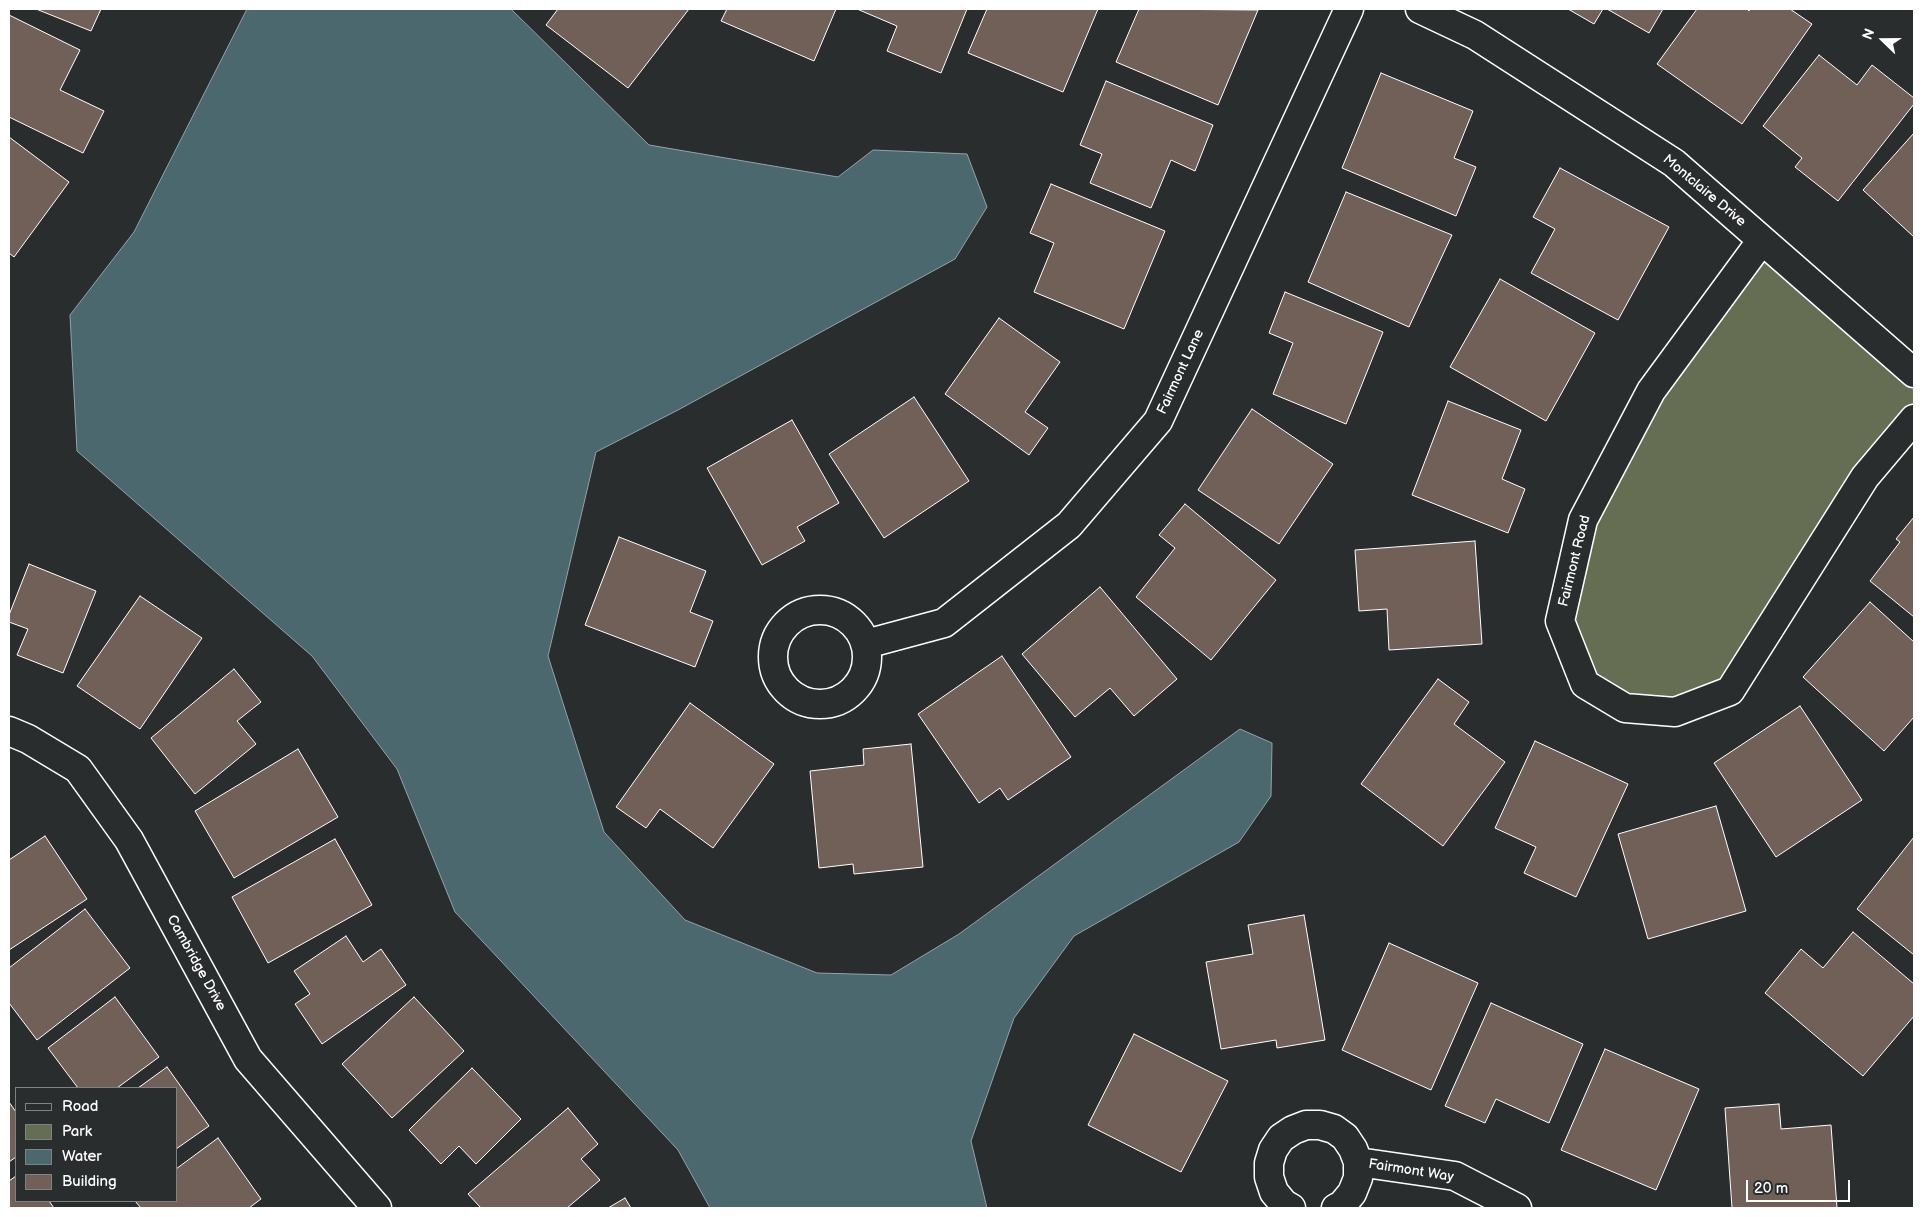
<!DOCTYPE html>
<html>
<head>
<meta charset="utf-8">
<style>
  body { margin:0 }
  #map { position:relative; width:1923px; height:1217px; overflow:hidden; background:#2a2d2e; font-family:"Balsamiq Sans",sans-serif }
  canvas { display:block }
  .frame { position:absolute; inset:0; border:10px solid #fff; pointer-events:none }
  .legend { position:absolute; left:15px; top:1087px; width:162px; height:115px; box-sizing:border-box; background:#2a2d2e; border:1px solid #7f8182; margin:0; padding:6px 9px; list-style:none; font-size:15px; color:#fff }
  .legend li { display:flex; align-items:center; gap:10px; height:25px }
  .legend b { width:25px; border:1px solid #7f8182 }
  .north { position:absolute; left:1858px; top:15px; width:50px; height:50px; -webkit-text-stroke:4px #2a2d2e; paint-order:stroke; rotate:292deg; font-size:14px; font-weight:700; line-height:20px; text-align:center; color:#fff }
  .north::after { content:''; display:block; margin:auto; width:18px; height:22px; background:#fff; clip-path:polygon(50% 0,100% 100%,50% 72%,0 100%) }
  .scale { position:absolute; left:1746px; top:1180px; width:104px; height:22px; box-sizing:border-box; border:2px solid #fff; border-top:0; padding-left:6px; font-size:15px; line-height:18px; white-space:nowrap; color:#fff; -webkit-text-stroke:4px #2a2d2e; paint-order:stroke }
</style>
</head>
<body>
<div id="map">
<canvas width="1923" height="1217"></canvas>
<div class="frame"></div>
<ul class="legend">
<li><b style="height:6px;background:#2a2d2e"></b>Road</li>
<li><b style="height:14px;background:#656d53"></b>Park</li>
<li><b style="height:14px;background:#4b686e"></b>Water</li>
<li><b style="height:14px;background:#716058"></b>Building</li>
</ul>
<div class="north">N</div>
<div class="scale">20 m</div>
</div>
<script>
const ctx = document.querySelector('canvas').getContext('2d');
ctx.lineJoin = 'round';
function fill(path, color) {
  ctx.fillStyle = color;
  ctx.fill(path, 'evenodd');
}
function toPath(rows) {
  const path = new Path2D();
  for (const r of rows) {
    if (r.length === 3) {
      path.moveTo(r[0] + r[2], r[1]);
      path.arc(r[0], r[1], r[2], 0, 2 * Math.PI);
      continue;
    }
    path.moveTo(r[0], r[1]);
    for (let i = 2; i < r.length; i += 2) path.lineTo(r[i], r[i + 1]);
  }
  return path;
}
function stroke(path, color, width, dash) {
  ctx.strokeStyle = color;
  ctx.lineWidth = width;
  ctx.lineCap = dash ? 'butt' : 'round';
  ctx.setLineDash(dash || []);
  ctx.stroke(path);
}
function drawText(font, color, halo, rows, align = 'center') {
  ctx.font = font + ' "Balsamiq Sans",sans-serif';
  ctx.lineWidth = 4;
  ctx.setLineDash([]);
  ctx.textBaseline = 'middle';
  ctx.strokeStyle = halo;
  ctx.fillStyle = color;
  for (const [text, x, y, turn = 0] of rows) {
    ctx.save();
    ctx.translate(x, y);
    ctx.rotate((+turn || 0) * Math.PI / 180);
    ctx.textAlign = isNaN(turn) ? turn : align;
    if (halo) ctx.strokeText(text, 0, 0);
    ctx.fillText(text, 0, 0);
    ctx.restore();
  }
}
fill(toPath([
  [1762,240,1914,373,1914,419,1730,691,1675,712,1585,684,1560,621,1583,520]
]), '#656d53');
const water = toPath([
  [247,9,511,9,649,145,838,177,873,150,967,154,987,207,955,259,678,410,596,452,548,656,604,832,685,920,817,973,891,975,959,934,1240,729,1272,743,1271,796,1239,842,1074,936,1014,1018,971,1141,987,1208,710,1208,678,1150,455,912,397,769,312,656,77,451,70,315,134,232,247,9]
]);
fill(water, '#4b686e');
stroke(water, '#93a4a8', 1);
const building = toPath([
  [36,9,101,9,91,31,36,9],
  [558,9,689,9,628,88,546,25,558,9],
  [727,9,836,9,814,61,721,21,727,9],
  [857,9,967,9,941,73,887,51,897,26,857,9],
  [987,9,1098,9,1063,92,968,53,987,9],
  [1139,9,1258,10,1218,105,1116,62,1139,9],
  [1568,9,1603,9,1594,24,1568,9],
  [1607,9,1663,9,1649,33,1607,9],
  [1697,9,1747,9,1749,11,1750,9,1790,9,1812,24,1742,124,1657,64,1697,9],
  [9,15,80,50,60,90,104,111,83,153,9,117,9,15],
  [1819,55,1857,85,1872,65,1914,98,1914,104,1838,201,1795,167,1802,158,1763,126,1819,55],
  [1381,73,1473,111,1454,158,1476,167,1456,216,1342,168,1381,73],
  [1106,81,1213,125,1195,171,1171,160,1151,208,1090,183,1102,154,1080,145,1106,81],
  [1914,133,1914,237,1863,190,1914,133],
  [9,137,69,182,14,257,9,253,9,137],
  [1560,168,1669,227,1618,320,1531,273,1555,229,1533,217,1560,168],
  [1051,184,1165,231,1124,329,1034,292,1054,243,1030,233,1051,184],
  [1346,192,1452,235,1409,327,1308,282,1346,192],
  [1500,279,1595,333,1546,421,1450,367,1500,279],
  [1285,292,1383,332,1346,424,1273,394,1293,343,1269,333,1285,292],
  [999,318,1060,362,1025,412,1048,428,1029,455,945,394,999,318],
  [914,397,969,481,884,538,829,454,914,397],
  [1448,401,1521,430,1502,479,1525,489,1508,533,1412,495,1448,401],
  [1252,409,1333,464,1279,544,1198,490,1252,409],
  [792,420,839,503,797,527,805,541,762,565,707,468,792,420],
  [1185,504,1276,580,1211,660,1136,597,1175,548,1159,535,1185,504],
  [1914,517,1914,617,1870,581,1900,542,1896,539,1914,517],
  [619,537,706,571,690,612,713,621,695,667,585,625,619,537],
  [1475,541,1482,644,1389,650,1387,609,1359,611,1355,550,1475,541],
  [29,564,96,591,63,673,17,655,28,629,9,622,9,615,29,564],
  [1100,587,1177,679,1134,716,1110,688,1075,717,1022,654,1100,587],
  [140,596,202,638,140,729,77,686,140,596],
  [1870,602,1914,642,1914,717,1884,751,1803,677,1870,602],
  [1002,656,1071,757,1008,800,1000,788,979,803,918,714,1002,656],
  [234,669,261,702,237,721,256,744,195,794,151,738,234,669],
  [1438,679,1469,702,1454,724,1505,762,1443,846,1361,784,1438,679],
  [690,703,774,764,713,848,660,809,646,828,616,807,690,703],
  [1800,706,1862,800,1776,857,1714,763,1800,706],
  [1535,741,1628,784,1576,897,1524,873,1536,847,1495,828,1535,741],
  [911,744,923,867,854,874,853,864,819,868,810,771,864,765,863,749,911,744],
  [298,749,338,817,234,878,195,811,298,749],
  [1716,806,1746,911,1648,939,1618,834,1716,806],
  [45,836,87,899,9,950,9,860,45,836],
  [1914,837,1914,955,1857,909,1914,837],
  [335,839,372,905,268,963,232,897,335,839],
  [85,909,130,968,37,1040,9,1003,9,968,85,909],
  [1304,915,1325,1040,1277,1048,1276,1040,1221,1049,1206,962,1253,954,1248,925,1304,915],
  [1853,932,1914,984,1914,1016,1863,1076,1765,993,1801,949,1823,968,1853,932],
  [346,936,363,962,381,949,406,985,322,1044,295,1004,310,994,294,971,346,936],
  [1389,943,1478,983,1431,1090,1342,1050,1389,943],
  [115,997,159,1057,117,1088,78,1088,48,1048,115,997],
  [414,997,464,1051,392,1118,342,1064,414,997],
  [1491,1003,1583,1044,1549,1123,1496,1099,1485,1123,1445,1106,1491,1003],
  [1134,1034,1228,1081,1181,1172,1088,1125,1134,1034],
  [1605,1049,1699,1089,1656,1190,1561,1150,1605,1049],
  [167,1067,209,1126,176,1149,176,1088,138,1088,167,1067],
  [472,1068,521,1119,476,1164,459,1146,441,1164,409,1130,472,1068],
  [9,1102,16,1112,16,1157,9,1162,9,1102],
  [1779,1104,1781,1129,1831,1125,1837,1208,1732,1208,1725,1108,1779,1104],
  [568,1108,598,1144,581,1159,600,1180,567,1208,481,1208,468,1194,568,1108],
  [218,1138,261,1199,249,1208,141,1208,135,1201,176,1201,176,1169,218,1138],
  [16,1176,16,1201,49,1201,54,1208,9,1208,9,1181,16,1176],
  [625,1198,631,1208,608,1208,625,1198]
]);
fill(building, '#716058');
stroke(building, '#fff', 1);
const minor = toPath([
  [1420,9,1475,35,1674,163,1914,373],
  [1762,240,1651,391,1583,520,1560,621,1585,684,1625,708,1675,712,1730,691,1865,477,1914,419],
  [820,657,47],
  [866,644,944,623,1069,525,1158,421,1349,9],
  [9,731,28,739,78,769,129,840,248,1059,377,1208],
  [1358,1162,1455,1176,1517,1208],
  [1291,1208,1284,1204,1274,1192,1269,1177,1269,1163,1273,1150,1281,1138,1293,1130,1306,1125,1320,1125,1334,1129,1345,1137,1353,1149,1358,1162,1358,1178,1352,1193,1342,1205,1336,1208]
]);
stroke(minor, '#fff', 31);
stroke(minor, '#2a2d2e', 28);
drawText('14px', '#fff', '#2a2d2e', [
  ["Montclaire Drive",1704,191,40],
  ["Fairmont Lane",1181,372,-65],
  ["Fairmont Road",1575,561,-76],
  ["Cambridge Drive",196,963,61],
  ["Fairmont Way",1411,1171,9]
]);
</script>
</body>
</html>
